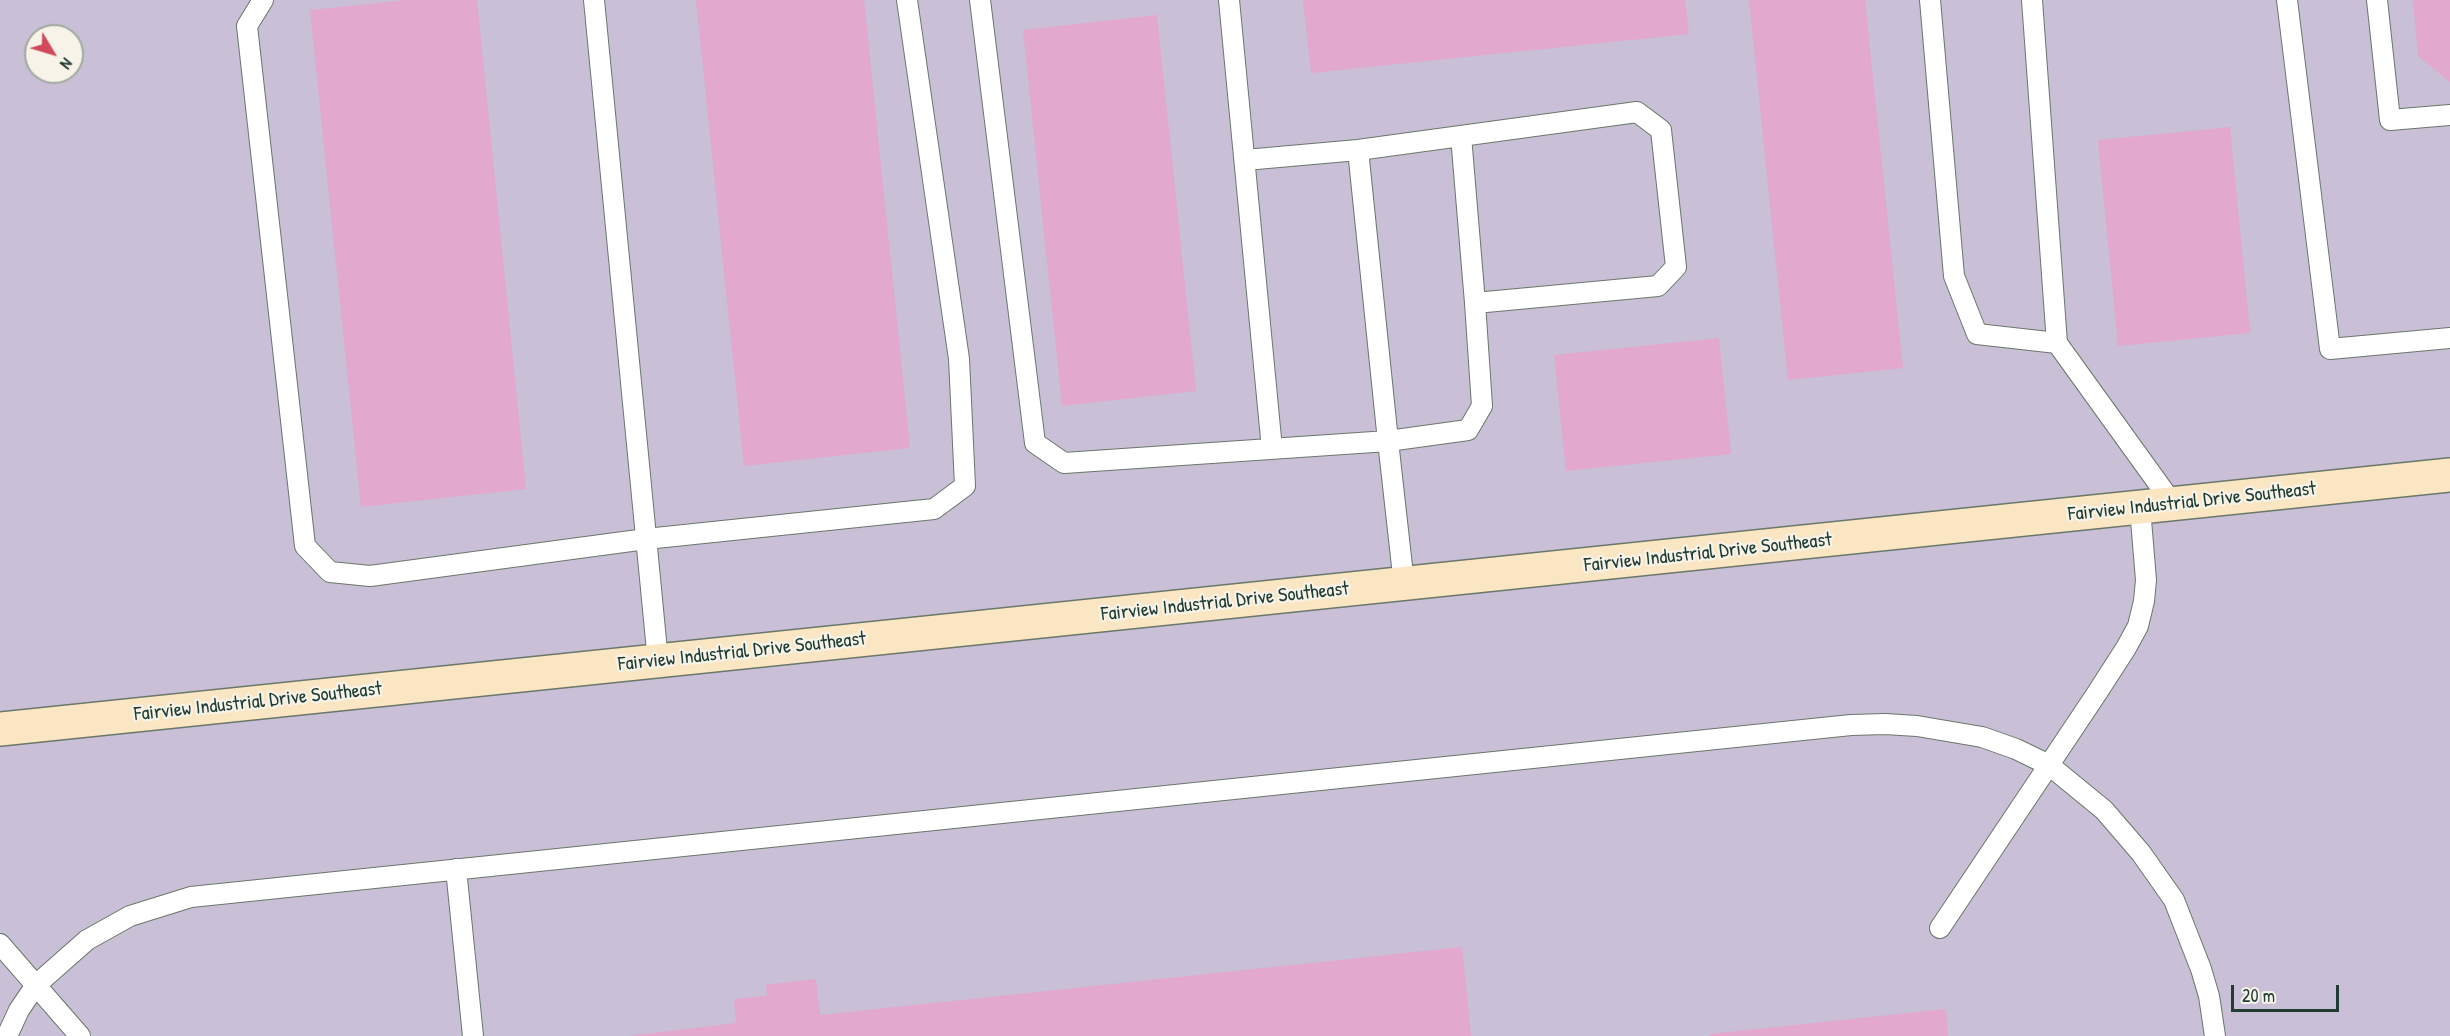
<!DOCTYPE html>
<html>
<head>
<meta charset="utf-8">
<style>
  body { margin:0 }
  #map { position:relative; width:2450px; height:1036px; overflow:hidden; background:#f5e3cc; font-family:"Patrick Hand",sans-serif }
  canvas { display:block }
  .north { position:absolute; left:24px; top:24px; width:60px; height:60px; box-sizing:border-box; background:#f7f3e8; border:2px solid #a1aaa0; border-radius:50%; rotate:128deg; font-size:16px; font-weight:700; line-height:24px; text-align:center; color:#1f3d34 }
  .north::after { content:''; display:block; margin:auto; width:21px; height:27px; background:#d1495b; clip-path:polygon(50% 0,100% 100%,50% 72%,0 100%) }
  .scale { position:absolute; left:2231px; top:985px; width:108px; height:27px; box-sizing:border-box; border:3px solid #1f3d34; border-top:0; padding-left:8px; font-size:18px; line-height:21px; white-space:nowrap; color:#1f3d34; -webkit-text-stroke:4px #f7f3e8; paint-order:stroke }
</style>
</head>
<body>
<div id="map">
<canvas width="2450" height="1036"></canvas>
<div class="north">N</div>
<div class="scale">20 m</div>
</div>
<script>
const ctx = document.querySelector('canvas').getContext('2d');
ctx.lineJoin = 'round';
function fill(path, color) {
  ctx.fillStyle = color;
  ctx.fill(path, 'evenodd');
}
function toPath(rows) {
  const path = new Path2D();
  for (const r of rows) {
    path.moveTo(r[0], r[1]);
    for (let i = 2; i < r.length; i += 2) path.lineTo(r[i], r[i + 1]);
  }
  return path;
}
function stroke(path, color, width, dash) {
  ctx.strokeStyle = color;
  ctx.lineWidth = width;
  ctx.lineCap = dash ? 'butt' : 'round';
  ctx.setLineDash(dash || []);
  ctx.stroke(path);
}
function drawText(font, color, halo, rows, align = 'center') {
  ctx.font = font + ' "Patrick Hand",sans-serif';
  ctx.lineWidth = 4.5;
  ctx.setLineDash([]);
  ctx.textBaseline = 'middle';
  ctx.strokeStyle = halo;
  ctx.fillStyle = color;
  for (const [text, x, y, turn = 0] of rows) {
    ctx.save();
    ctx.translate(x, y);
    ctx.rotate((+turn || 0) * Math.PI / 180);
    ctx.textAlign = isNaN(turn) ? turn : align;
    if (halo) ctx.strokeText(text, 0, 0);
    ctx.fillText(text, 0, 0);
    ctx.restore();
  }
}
fill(toPath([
  [0,0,2450,0,2450,1036,0,1036],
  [36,36,72,36,72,72,36,72]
]), '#c9bfd7');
fill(toPath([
  [407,0,477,0,526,489,361,507,310,10],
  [696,0,864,0,910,448,744,466],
  [1303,0,1685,0,1689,34,1311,73],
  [1749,0,1865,0,1903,368,1788,380],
  [2413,0,2450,0,2450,82,2418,56],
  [1157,15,1196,391,1062,406,1023,30],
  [2230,127,2250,333,2118,346,2098,140],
  [1719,338,1731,454,1566,471,1554,355],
  [1462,947,1471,1036,629,1036,736,1023,734,999,767,996,766,985,816,979,820,1015],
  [1946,1009,1948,1036,1709,1036,1709,1034]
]), '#e2a8cd');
const lane = toPath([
  [263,0,247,26,305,546,330,572,370,576,646,539,934,509,965,486,959,359,907,0],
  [594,0,658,661],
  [980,0,1035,443,1064,463,1388,441,1468,430,1482,406,1475,303,1658,286,1676,267,1661,130,1637,112,1358,150,1388,441,1404,584],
  [1229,0,1272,449],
  [1930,0,1954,276,1977,334,2057,343],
  [2032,0,2057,343,2173,504],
  [2287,0,2330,349,2450,338],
  [2377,0,2390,120,2450,115],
  [1461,136,1475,303],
  [1245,160,1358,150],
  [456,869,473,1036],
  [1940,928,2097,693,2126,648,2138,626,2144,601,2146,580,2140,508],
  [0,944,80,1036],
  [7,1036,19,1010,36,985,87,940,130,916,191,897,1851,725,1885,724,1917,726,1982,737,2016,749,2049,765,2104,810,2141,853,2174,900,2201,969,2209,996,2215,1036]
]);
const secondary = toPath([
  [0,729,2450,475]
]);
stroke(lane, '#6a7769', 22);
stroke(secondary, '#6a7769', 36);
stroke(lane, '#fff', 20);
stroke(secondary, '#fbe6c4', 33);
drawText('20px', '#1f3d34', '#f7f3e8', [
  ["Fairview Industrial Drive Southeast",2192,502,-6],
  ["Fairview Industrial Drive Southeast",1708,553,-6],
  ["Fairview Industrial Drive Southeast",1225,602,-6],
  ["Fairview Industrial Drive Southeast",742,652,-6],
  ["Fairview Industrial Drive Southeast",258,702,-6]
]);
</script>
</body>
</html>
